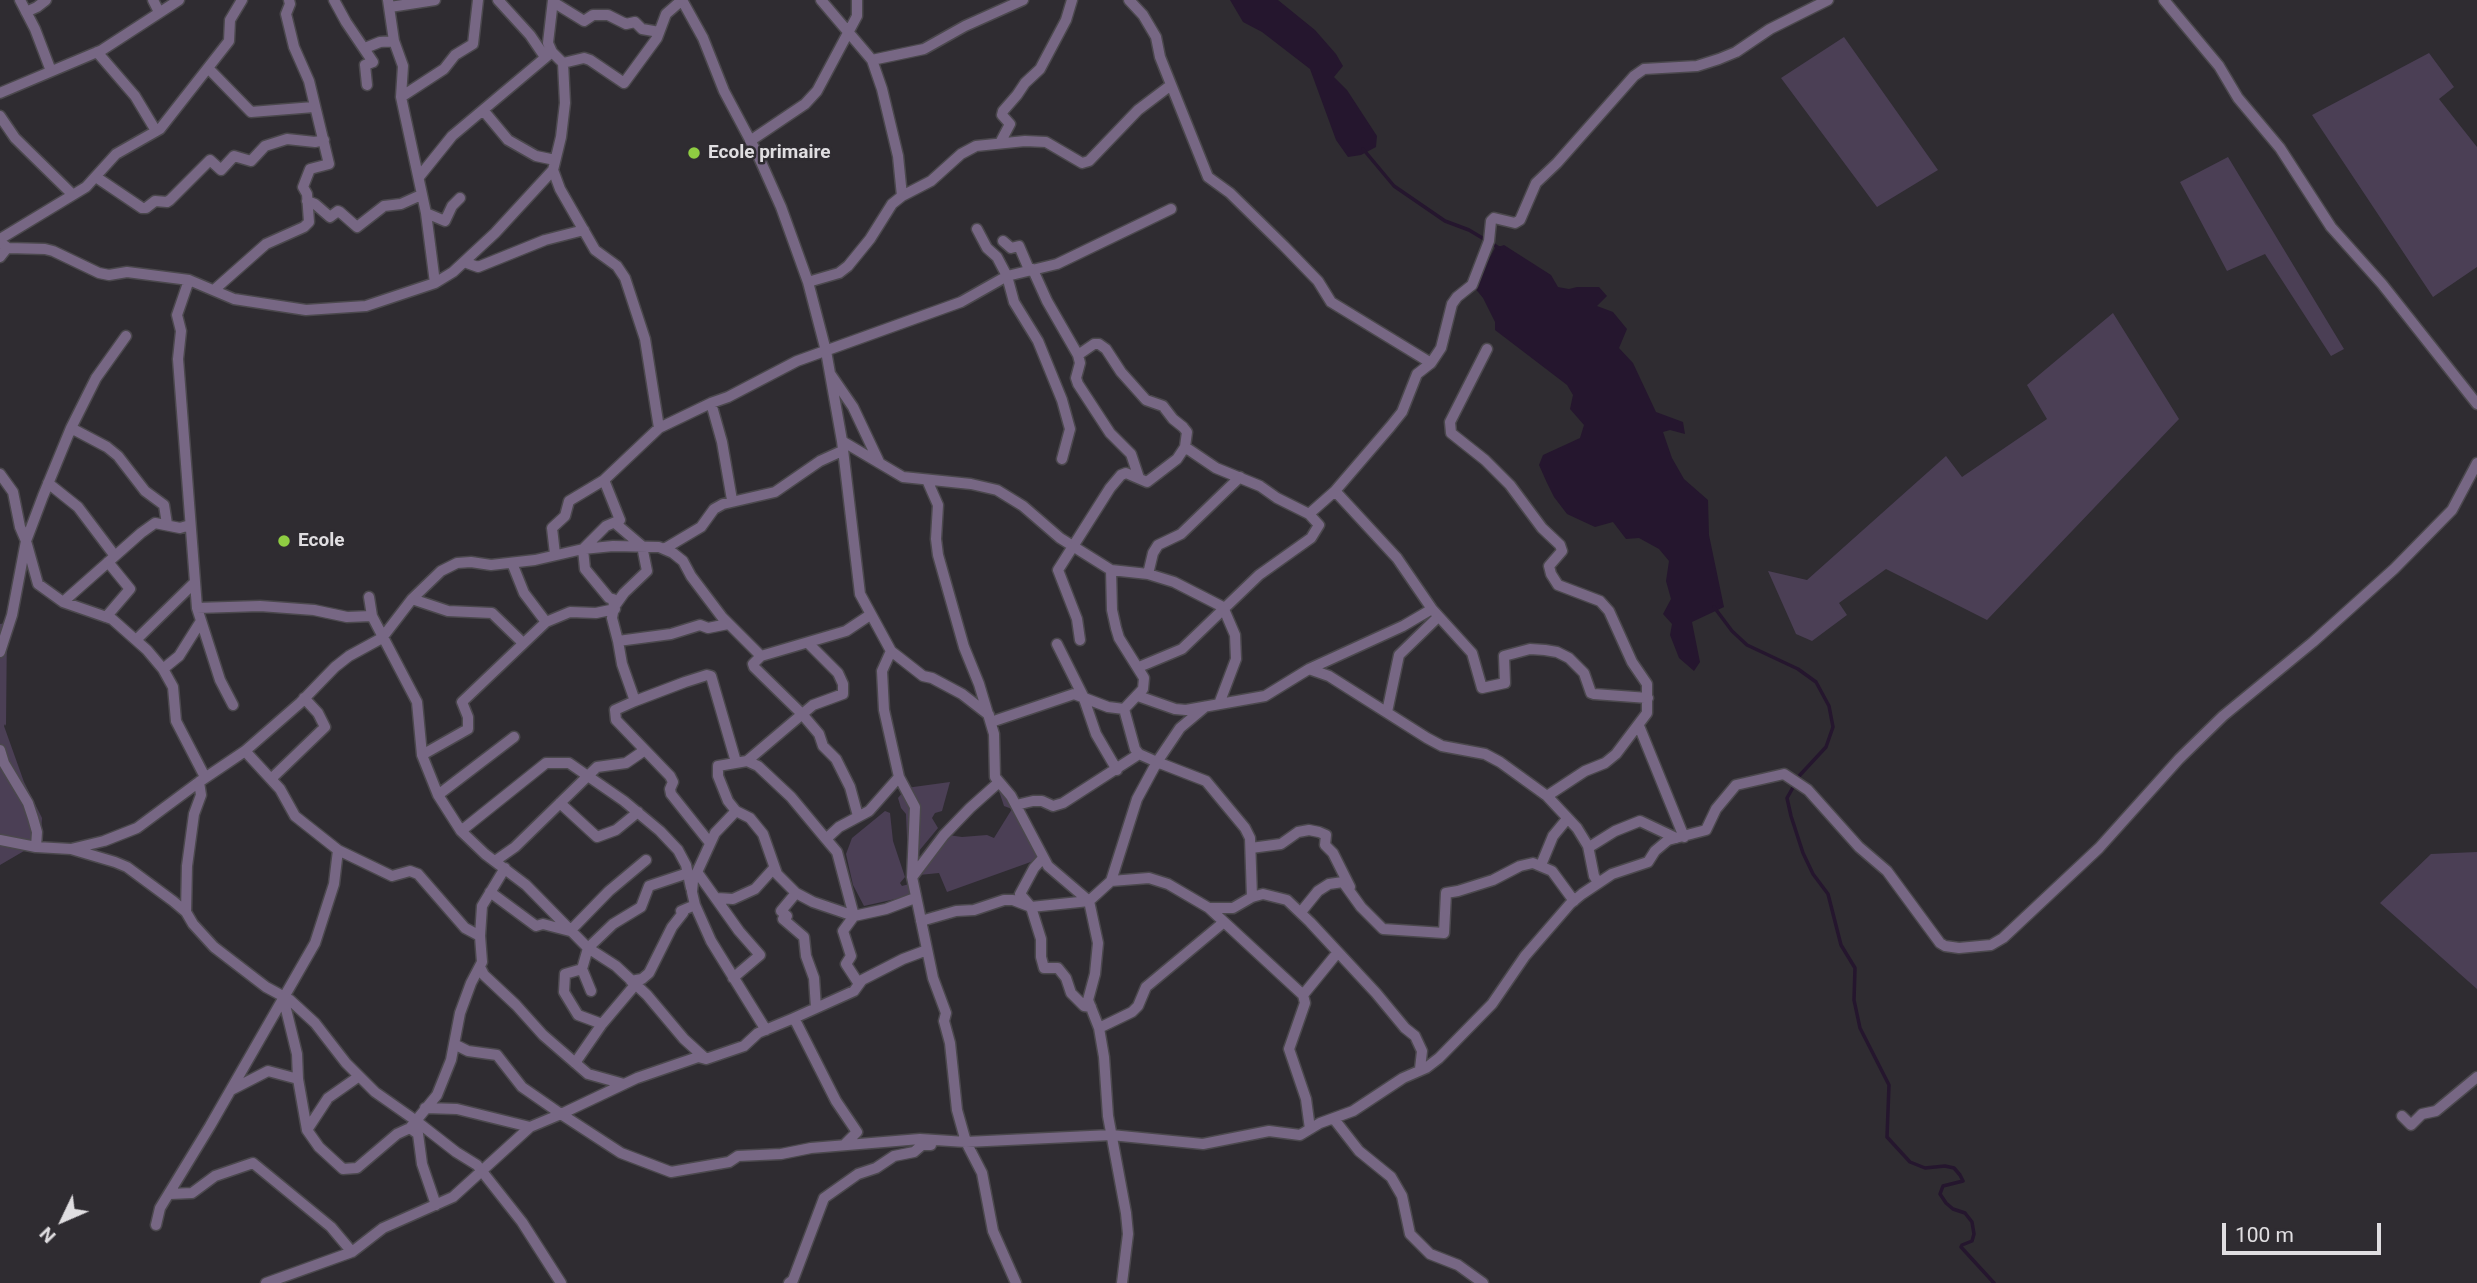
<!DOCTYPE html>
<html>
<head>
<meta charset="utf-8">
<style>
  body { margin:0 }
  #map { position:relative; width:2477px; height:1283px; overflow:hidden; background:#2f2c31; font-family:Roboto,sans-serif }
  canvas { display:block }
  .north { position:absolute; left:28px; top:1185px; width:70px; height:70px; -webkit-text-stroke:5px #2f2c31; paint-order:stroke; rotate:226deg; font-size:19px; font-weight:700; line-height:28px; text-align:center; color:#e0dee1 }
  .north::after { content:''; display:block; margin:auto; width:24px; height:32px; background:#e0dee1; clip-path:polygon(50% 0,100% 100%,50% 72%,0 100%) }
  .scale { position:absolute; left:2222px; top:1223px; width:159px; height:32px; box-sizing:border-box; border:4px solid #e0dee1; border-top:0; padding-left:9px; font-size:21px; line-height:24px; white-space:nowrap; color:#e0dee1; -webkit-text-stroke:5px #2f2c31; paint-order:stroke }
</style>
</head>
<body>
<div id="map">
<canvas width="2477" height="1283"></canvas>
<div class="north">N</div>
<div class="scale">100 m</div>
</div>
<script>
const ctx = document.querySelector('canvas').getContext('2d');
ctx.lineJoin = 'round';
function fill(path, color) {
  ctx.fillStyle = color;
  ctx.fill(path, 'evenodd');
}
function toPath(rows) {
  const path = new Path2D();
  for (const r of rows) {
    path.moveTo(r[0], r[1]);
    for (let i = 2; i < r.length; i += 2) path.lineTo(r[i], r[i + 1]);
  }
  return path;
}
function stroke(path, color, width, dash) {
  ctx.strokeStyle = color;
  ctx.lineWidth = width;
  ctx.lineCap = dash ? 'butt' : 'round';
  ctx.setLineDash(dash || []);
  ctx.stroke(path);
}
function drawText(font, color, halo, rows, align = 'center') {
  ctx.font = font + ' Roboto,sans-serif';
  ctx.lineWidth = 5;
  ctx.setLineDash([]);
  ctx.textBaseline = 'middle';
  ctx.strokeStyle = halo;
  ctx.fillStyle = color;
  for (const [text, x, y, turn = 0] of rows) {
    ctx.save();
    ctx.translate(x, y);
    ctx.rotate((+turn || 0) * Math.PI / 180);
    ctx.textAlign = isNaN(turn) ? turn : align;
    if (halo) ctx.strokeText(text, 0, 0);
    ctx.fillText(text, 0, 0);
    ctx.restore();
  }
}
fill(toPath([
  [1844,37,1938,170,1877,207,1781,78],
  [2429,53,2454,87,2439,99,2477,147,2477,267,2433,297,2312,115],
  [2228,157,2318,306,2344,349,2331,356,2265,254,2227,271,2180,182],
  [2113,313,2179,419,1987,620,1886,569,1839,603,1847,615,1812,641,1796,634,1768,571,1807,580,1946,456,1962,477,2047,419,2027,385],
  [7,623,6,726,5,724,4,726,24,782,42,818,41,834,36,844,0,865,0,624],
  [950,782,942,811,935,813,932,818,938,828,914,857,907,838,906,814,901,808,898,798,906,788],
  [999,791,1006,795,1039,859,947,892,939,873,919,875,948,835,962,837,987,835,994,838,1012,809,1004,806],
  [885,811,890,813,893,841,905,877,900,883,902,886,909,884,909,896,864,906,853,885,846,854,852,838],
  [2477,852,2477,989,2380,903,2431,854]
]), '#4b3f55');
fill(toPath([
  [1230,0,1278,0,1315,30,1336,54,1343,66,1334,77,1347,90,1377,136,1376,147,1361,155,1348,157,1336,140,1310,69,1262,32,1243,22],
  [1504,245,1551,275,1558,287,1569,289,1577,287,1599,287,1607,296,1597,306,1613,312,1627,329,1619,348,1633,363,1656,412,1683,422,1685,434,1670,430,1663,432,1672,458,1684,479,1708,500,1709,535,1724,607,1692,622,1700,662,1694,671,1679,658,1670,635,1672,624,1663,614,1671,599,1666,581,1669,561,1659,549,1639,538,1626,539,1613,522,1595,527,1567,514,1554,497,1547,483,1539,465,1543,455,1580,438,1584,425,1570,409,1573,395,1567,385,1495,330,1495,322,1483,298,1474,287,1495,248]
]), '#25162e');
stroke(toPath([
  [1363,149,1394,186,1445,221,1469,230,1499,248],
  [1714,607,1732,631,1747,645,1798,669,1816,682,1829,706,1833,727,1826,747,1800,775,1787,798,1791,816,1803,853,1813,874,1828,894,1841,945,1855,968,1854,1000,1860,1028,1889,1085,1887,1137,1910,1162,1925,1168,1945,1166,1954,1168,1960,1175,1963,1181,1943,1186,1940,1194,1946,1203,1953,1209,1965,1213,1972,1222,1974,1234,1972,1241,1962,1245,1961,1247,1994,1283]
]), '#25162e', 3.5);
const minor = toPath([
  [20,0,35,29,51,71],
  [153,0,159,12],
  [334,0,346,22,373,62,365,65,367,85],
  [388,0,394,41,403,66,401,97,426,213,435,283],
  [498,0,530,35,545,57],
  [682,0,703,38,724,91,757,153,781,207,808,282,826,351,842,441,860,594,891,651,882,671,884,710,899,777,915,807,912,877,933,978,946,1013,944,1021,950,1043,957,1110,966,1142,982,1173,993,1231,1016,1283],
  [821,0,872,60],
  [1129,0,1143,15,1156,37,1160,57,1208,177,1230,193,1284,246,1318,281,1331,302,1431,363],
  [2164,0,2219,66,2238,98,2280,148,2331,227,2382,284,2477,404],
  [553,2,584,21,593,15,608,15,626,24,635,22,642,29,659,32],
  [390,7,435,0],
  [26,12,37,7,46,0],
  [365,48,380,42,394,41],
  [97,52,135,96,156,131],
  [563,63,584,58,590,60,624,83,657,38,666,14,682,0],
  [208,68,251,112,314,107],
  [0,93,102,50,179,0],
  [401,97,444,69,455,55,473,44,478,0],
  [483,110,508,140,536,156,555,160],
  [0,116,15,138,72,194],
  [750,141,805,104,817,91,857,16,857,0],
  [1000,143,1010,124,1002,115,1003,111,1017,95,1025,83,1040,69,1066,20,1072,0],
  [553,170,560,189,595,250,617,266,625,278,645,339,659,428],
  [96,177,142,208,146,208,155,201,167,202,170,200,210,160,221,170,234,156,251,161,265,146,287,139,315,142,324,140],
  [419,177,452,136,552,52],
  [902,196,931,181,961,154,976,146,1025,141,1046,142,1082,163,1089,161,1138,110,1171,85],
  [307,201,315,204,330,217,338,211,340,212,357,227,384,206,401,204,421,195],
  [426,213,445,221,452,206,460,198],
  [977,229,987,248,997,257,1007,276,1014,302,1038,341,1062,400,1070,429,1062,459],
  [0,239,86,187,116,154,160,129,229,41,230,20,242,0],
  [1003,241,1011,248,1019,246,1028,267,1033,270,1047,301,1078,355,1080,363,1076,378,1078,384,1110,433,1131,454,1139,478],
  [0,242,8,248,45,249,53,251,99,273,109,275,127,272,189,280,234,299,306,310,366,306,435,283,453,272,495,233,553,170,561,137,565,103,563,63,552,52,548,43,553,0],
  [0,257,7,248],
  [464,262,478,267,545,240,584,230],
  [189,280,177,315,181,331,178,359,197,608,260,606,314,610,347,617,372,616],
  [808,282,839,273,848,266,870,239,892,204,902,196,898,156,882,89,872,60,924,49,965,26,1023,0],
  [214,290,266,244,304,227,309,222,307,194,303,187,310,169,329,164,309,81,294,47,286,14,290,4,289,0],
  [1487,349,1450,422,1451,433,1485,460,1510,485,1542,528,1560,545,1562,551,1549,566,1551,574,1558,585,1600,601,1609,611,1632,662,1647,684,1647,713,1616,754,1605,763,1585,771,1547,796],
  [1078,355,1094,344,1099,344,1106,349,1121,372,1146,400,1163,406,1173,419,1183,427,1187,432,1185,447],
  [831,375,853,407,879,462],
  [711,403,722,442,732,500],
  [71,428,107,447,118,456,145,491,164,505,167,524],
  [842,441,903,477,971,484,997,490,1023,506,1060,538,1111,570,1148,574,1174,582,1223,607,1235,635,1236,659,1219,704],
  [0,474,13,492,20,527,26,541,38,584,63,602,112,619,147,650,163,669,173,687,176,721,205,777],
  [604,480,620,520],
  [927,480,938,505,936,539,938,555,964,647,979,684,994,734,995,777,1011,796,1048,866,1089,901,1098,943,1095,974,1088,1000,1099,1028,1104,1057,1108,1116,1126,1213,1128,1234,1122,1283],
  [48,483,78,507,115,556],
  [1335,491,1397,558,1432,609,1472,653,1482,688,1505,683,1504,656,1530,649,1545,650,1557,652,1569,658,1584,673,1591,693,1594,694,1648,698],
  [620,520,615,523,642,546,647,571,624,593,614,607,613,599,609,598,585,569,583,549,606,526,620,520],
  [664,549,701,527,714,509,723,504,775,492,820,461,842,451],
  [555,554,552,528,565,516,569,501,604,480,659,428,711,403,728,397,797,361,961,302,1007,276,1057,264,1171,209],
  [512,563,524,593,546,622],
  [1111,570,1112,610,1116,628,1119,638,1144,678,1143,689,1124,709],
  [1148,574,1153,553,1158,545,1181,534,1240,477],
  [369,597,372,616,417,702,422,755,438,795,461,831,485,854,526,885,588,948,616,966,647,995,684,1039,706,1059,744,1046,758,1033,794,1018,836,1101,857,1132,845,1144],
  [412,599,448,611,492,613,523,643],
  [63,602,141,533,155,523,180,528,190,525],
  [614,607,612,618,618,641,671,634,700,625,708,628,728,624],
  [197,608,220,680,233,705],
  [106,617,130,589,108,562],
  [137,639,193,584],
  [1080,640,1077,619,1058,570,1110,488,1121,475,1126,473,1147,482,1177,459,1185,447,1216,468,1260,486,1277,498,1309,514],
  [618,641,622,664,635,701,615,710,616,720,670,776,673,782,670,789,671,794,710,843],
  [1057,644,1083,696,1096,734,1117,770],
  [891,651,923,676,932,678,962,694,989,715],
  [0,652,12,615,26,541,43,496,71,428,96,378,126,336],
  [761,656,753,664,754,667,802,714,819,734,823,746,836,759,850,787,858,816],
  [1139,667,1182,649,1259,575,1311,538,1319,525,1309,514,1335,491,1390,427,1402,412,1417,374,1431,363,1441,348,1452,304,1457,297,1472,285,1489,241,1491,221,1494,218,1515,223,1520,220,1536,183,1557,163,1634,76,1644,69,1697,66,1719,59,1736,52,1770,29,1828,0],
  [163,669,179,656,201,621],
  [1309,669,1329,676,1427,738,1442,746,1485,754,1500,762,1547,796,1577,828,1588,846,1591,846,1615,831,1640,821,1676,838],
  [1138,696,1175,709,1186,710,1265,696,1309,669,1403,626,1432,609],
  [635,701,685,682,707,675,711,676,736,762],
  [1205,707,1180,728,1157,762,1206,781,1245,828,1250,838,1252,897],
  [1387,712,1399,655,1438,617],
  [991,722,1074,694,1108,707,1124,709],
  [1639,726,1684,837],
  [0,750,4,763,28,803,33,818,37,832,36,847],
  [422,755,468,729,468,717,462,702,546,622,570,612,596,613,615,609],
  [747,761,813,705,843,694,843,684,838,673,808,643],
  [271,779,325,727,318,713,304,698],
  [438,795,514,737],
  [560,803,597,837,616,830,638,812],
  [1016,805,1033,801,1042,801,1053,806,1063,803,1139,754],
  [736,811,750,818,763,834,777,874,796,893,813,902,854,916,886,909,915,898],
  [461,831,546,763,569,763,624,801,660,831,678,850,686,865,691,888],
  [0,840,36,847,71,849,115,862,127,867,173,901,186,912,193,924,214,947,266,987,290,1000,315,1023,346,1063,375,1092,415,1120,456,1152,477,1165,522,1222,561,1283],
  [1588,846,1594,876,1598,882],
  [1251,848,1281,844,1298,832,1309,830,1319,832,1326,835,1325,845,1333,853,1350,887],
  [71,849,104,841,137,828,199,782,245,751,300,703,335,667,349,656,382,638,412,599,441,571,457,563,471,562,491,565,535,560,583,549,613,546,659,547,673,553,683,561,691,576,722,617,761,656,846,631,870,615],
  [338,850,392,876,410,871,418,874,465,928,480,936],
  [1043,858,1034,868,1020,894,1031,907,1041,939,1041,957,1044,968,1058,968,1066,978,1071,993,1084,1006,1091,1007],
  [495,861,515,847,597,767,626,763,645,750],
  [1541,865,1553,836,1567,819],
  [697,872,739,931,760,955,733,978],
  [913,876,944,835,970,808,998,783],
  [1111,881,1149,878,1168,884,1209,908,1233,908,1252,897,1263,894,1287,900,1310,922,1376,993,1405,1028,1415,1036,1422,1051,1420,1069],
  [490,892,536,926,543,924,570,931,609,891,646,860],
  [796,893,781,911,787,916,783,919,804,937,806,956,814,978,816,1008],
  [717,898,733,899,755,889,774,868],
  [1209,908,1303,995,1305,1003,1289,1049,1306,1099,1310,1129],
  [186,912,187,866,194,814,201,795,199,782],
  [1301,912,1318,891,1329,884,1343,882,1361,907,1383,929,1444,933,1446,893,1458,891,1493,880,1520,866,1533,863,1552,871,1574,901],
  [921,921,956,911,974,910,1004,900,1013,900,1031,907,1089,901,1111,881,1137,799,1157,762,1139,754,1135,749,1124,709],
  [481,969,484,975,516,1005,543,1035,588,1074,624,1084],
  [582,969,591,991],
  [631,981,642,979,649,973,672,927,683,913,681,911,695,905],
  [859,984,846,964,851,956,843,931,854,916,837,852,826,839,839,827,869,811,899,777],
  [1303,995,1338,952],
  [283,997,297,1054,298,1079,307,1130],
  [794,1018,854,991,862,980,903,959,927,950],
  [602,1024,578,1015,564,992,565,974,582,969,588,948,613,924,641,907,649,886,688,873],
  [1099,1028,1132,1012,1138,1006,1146,987,1224,922],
  [766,1030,711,941,695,905,692,892,693,881,715,833,736,811,728,801,718,776,718,766,747,761,758,766,791,797,826,839],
  [454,1044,468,1051,497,1055,522,1087,561,1114,637,1078,698,1057,706,1059],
  [575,1063,602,1024,635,985],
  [358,1077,328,1098,307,1130,319,1147,343,1169,357,1168,397,1134,410,1128,437,1095,451,1060,460,1013,471,983,482,962,480,936,482,906,505,868],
  [231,1090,268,1071,298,1079],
  [425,1108,457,1109,530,1127],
  [2402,1116,2411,1125,2422,1114,2436,1111,2477,1077],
  [1334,1119,1359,1151,1391,1177,1402,1196,1410,1234,1430,1254,1458,1265,1483,1283],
  [410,1128,418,1134,422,1164,436,1205],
  [170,1194,192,1193,215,1176,253,1163,331,1227,352,1252],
  [156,1225,160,1208,210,1126,315,943,334,884,338,850,295,816,280,789,245,751],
  [266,1283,352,1252,383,1228,453,1197,530,1127,561,1114,621,1153,671,1172,729,1162,738,1156,781,1154,811,1148,920,1139,966,1142,1111,1135,1203,1144,1269,1131,1300,1135,1320,1123,1353,1111,1403,1078,1426,1068,1439,1058,1492,1004,1525,956,1570,904,1582,894,1612,874,1648,862,1655,851,1668,840,1706,830,1716,809,1736,785,1784,774,1808,790,1859,847,1887,871,1940,943,1945,946,1959,948,1991,945,2003,938,2099,848,2179,759,2223,716,2313,642,2394,569,2452,510,2477,463],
  [789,1283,793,1280,824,1198,858,1174,876,1168,894,1156,914,1152,922,1145,931,1145]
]);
stroke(minor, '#4b484d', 13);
stroke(minor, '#776784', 10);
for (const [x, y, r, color] of [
  [694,153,7,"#8fcd42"],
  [284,541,7,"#8fcd42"]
]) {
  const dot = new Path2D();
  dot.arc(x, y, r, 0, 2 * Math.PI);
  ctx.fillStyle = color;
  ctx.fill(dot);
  stroke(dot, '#2f2c31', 2.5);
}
drawText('bold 19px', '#e0dee1', '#2f2c31', [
  ["Ecole primaire",708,153],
  ["Ecole",298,541]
], 'left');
</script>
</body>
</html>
